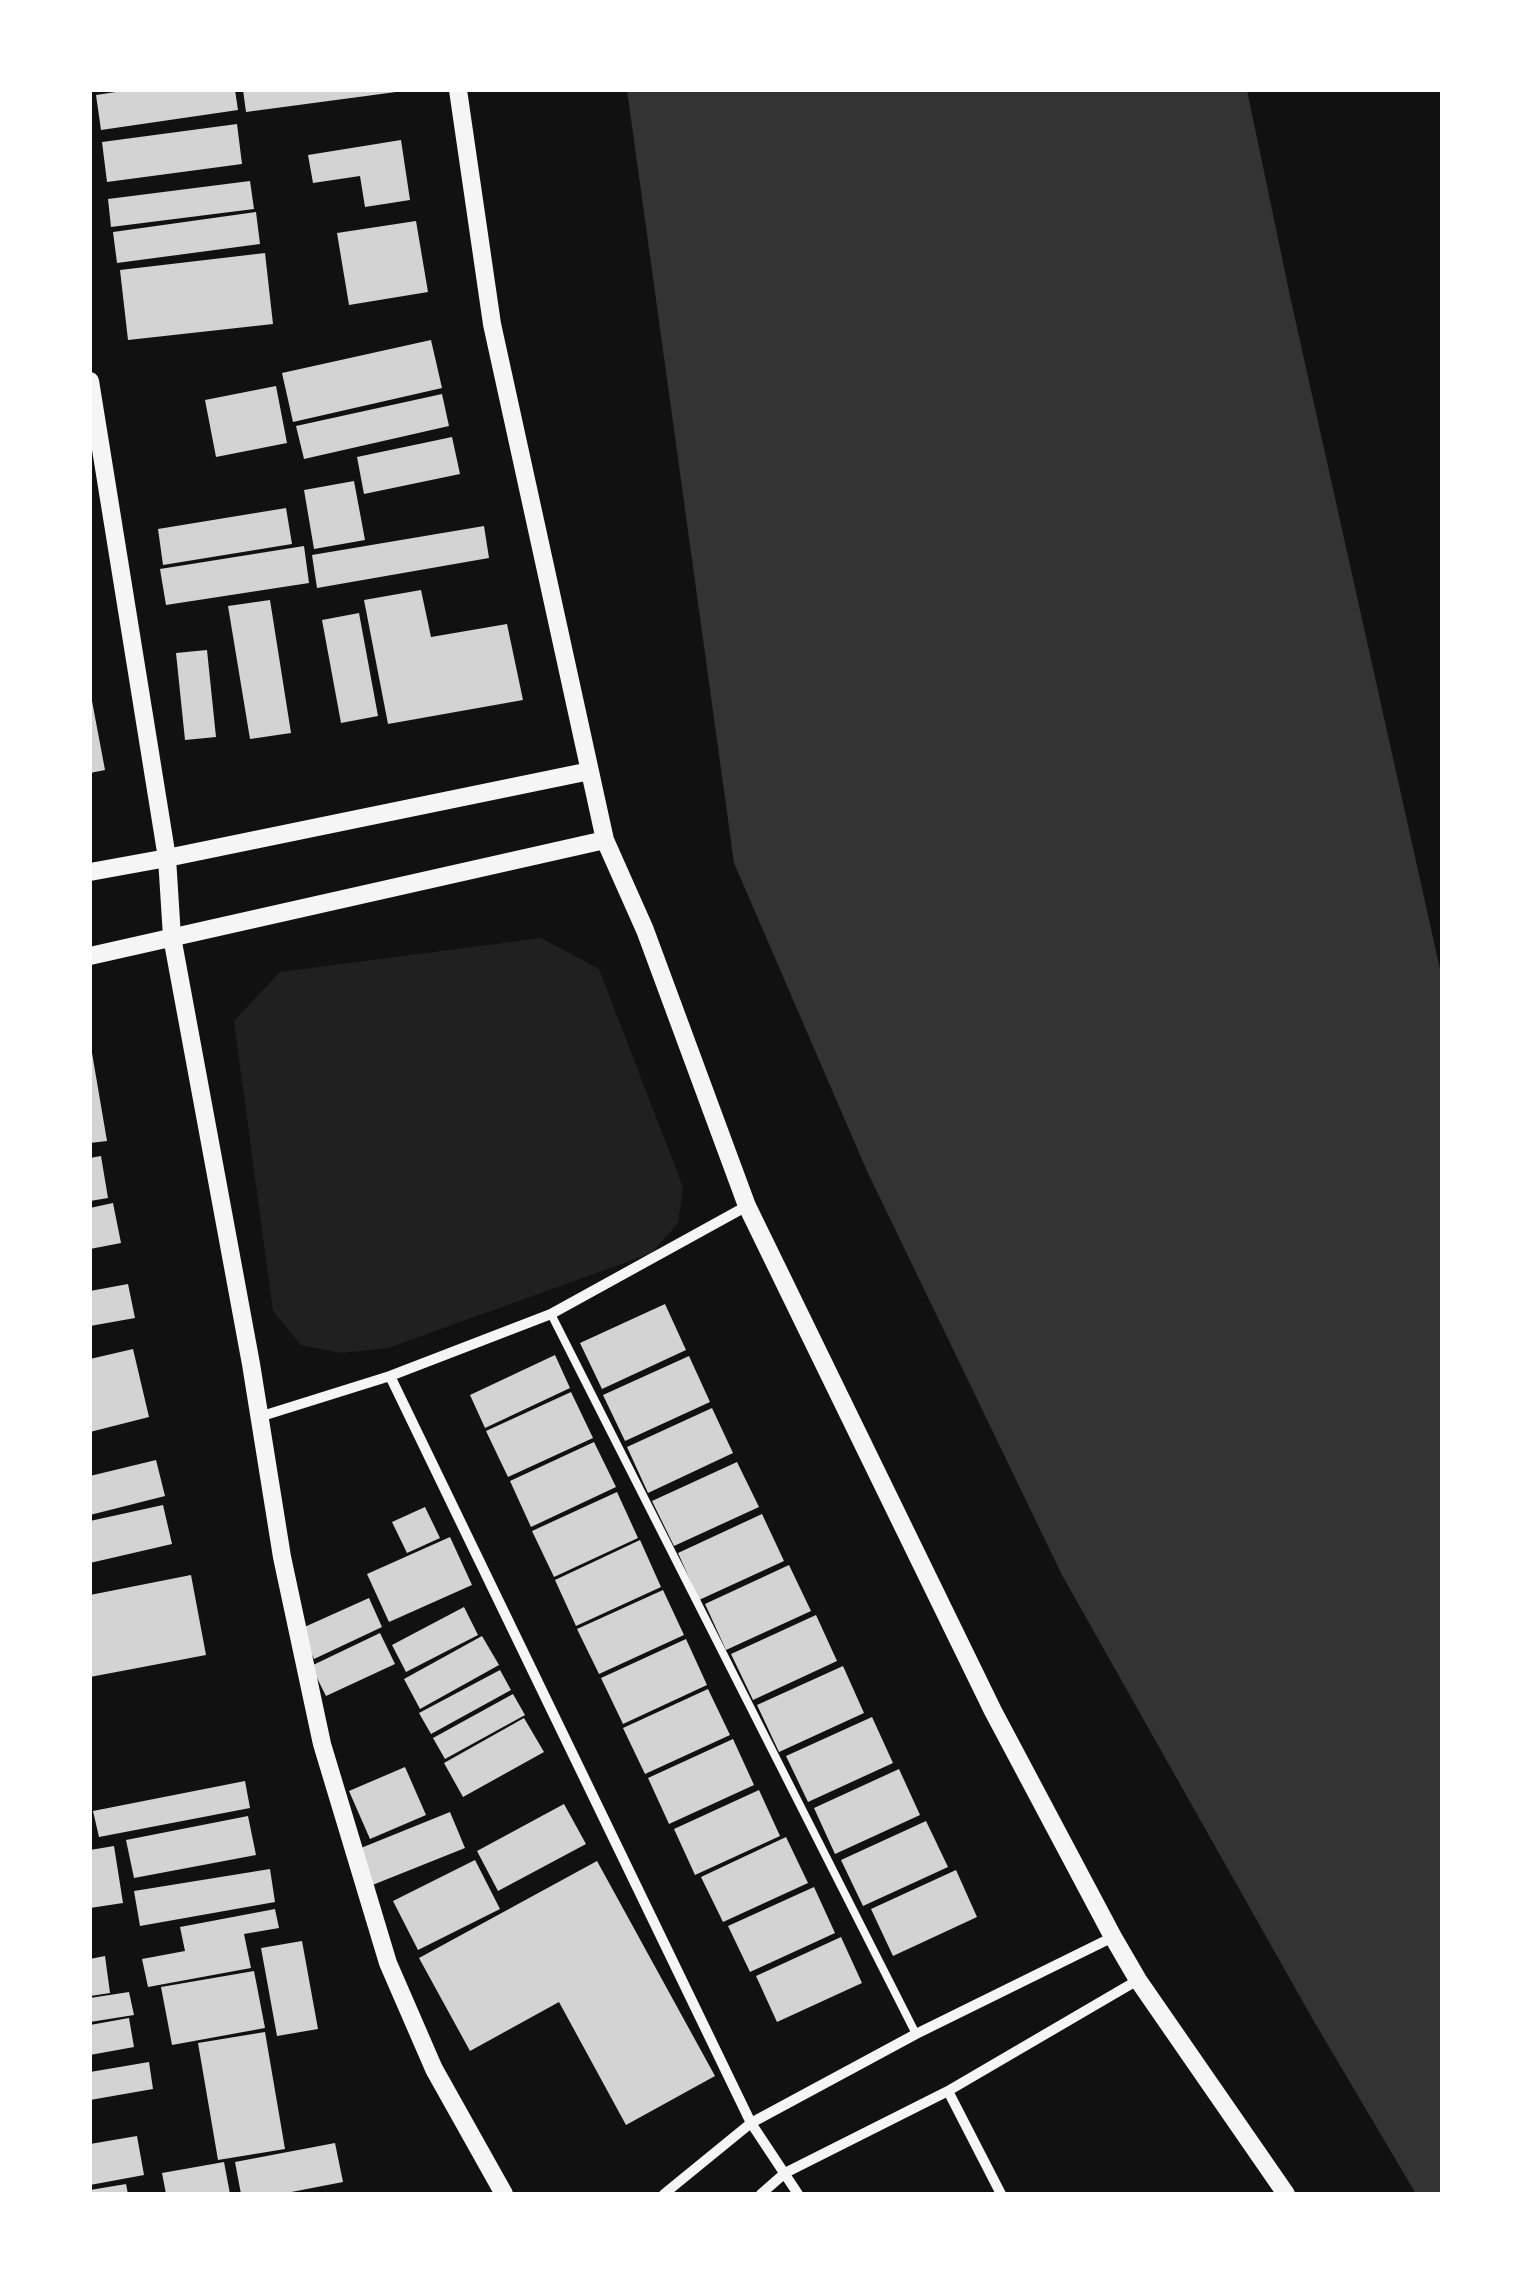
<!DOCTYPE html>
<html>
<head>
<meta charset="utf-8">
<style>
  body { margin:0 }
  #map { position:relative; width:1532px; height:2284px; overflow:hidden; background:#111; font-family:"Noto Sans",sans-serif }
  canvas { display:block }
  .frame { position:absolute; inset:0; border:92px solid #fff; pointer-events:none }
</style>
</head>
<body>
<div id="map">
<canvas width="1532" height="2284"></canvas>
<div class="frame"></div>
</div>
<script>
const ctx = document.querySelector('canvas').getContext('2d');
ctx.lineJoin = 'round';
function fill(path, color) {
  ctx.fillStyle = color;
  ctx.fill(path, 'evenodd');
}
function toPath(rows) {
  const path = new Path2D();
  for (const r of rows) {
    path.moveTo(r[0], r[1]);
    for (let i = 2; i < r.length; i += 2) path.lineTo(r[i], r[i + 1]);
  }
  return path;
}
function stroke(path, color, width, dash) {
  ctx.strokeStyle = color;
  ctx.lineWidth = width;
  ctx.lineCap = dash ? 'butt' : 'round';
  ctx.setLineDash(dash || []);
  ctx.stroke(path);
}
fill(toPath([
  [541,938,599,969,683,1187,678,1223,652,1253,388,1348,341,1353,301,1345,273,1311,234,1021,280,972]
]), '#202020');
fill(toPath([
  [627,90,1247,90,1290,296,1442,978,1442,2194,1416,2194,1312,2018,1062,1575,867,1171,734,863]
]), '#333');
fill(toPath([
  [129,90,235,90,238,110,101,130,96,95],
  [243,90,396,90,396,92,246,112],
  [237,124,242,164,107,182,102,142],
  [401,140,410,200,365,207,360,176,313,183,308,155],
  [250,181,254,209,111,227,108,199],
  [256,212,260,244,117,263,113,232],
  [416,221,428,292,349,305,337,233],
  [265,253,273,324,128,340,120,270],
  [431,340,442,388,293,422,282,373],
  [276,386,287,443,216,457,205,400],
  [442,394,449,426,304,459,296,426],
  [452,437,460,474,364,494,357,457],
  [354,481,365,540,314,549,304,490],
  [286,508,292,544,163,565,158,529],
  [484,526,489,558,317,588,312,555],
  [304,546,309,583,166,605,160,569],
  [421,590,431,637,507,624,523,700,388,724,364,600],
  [270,600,291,733,250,739,228,606],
  [359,613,378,716,341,723,322,620],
  [207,650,216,737,185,740,176,653],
  [90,701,92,701,105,770,90,773],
  [90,1053,92,1053,107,1141,90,1143],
  [101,1156,108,1198,90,1201,90,1158],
  [113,1203,121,1243,90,1249,90,1208],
  [128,1284,135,1318,90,1326,90,1291],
  [665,1304,686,1350,602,1389,580,1343],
  [133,1349,149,1417,90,1432,90,1359],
  [555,1355,570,1388,485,1428,470,1395],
  [689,1356,710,1402,625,1441,603,1395],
  [571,1392,593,1438,508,1477,486,1431],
  [712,1408,733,1453,648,1493,627,1447],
  [594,1442,616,1487,531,1527,510,1481],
  [156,1460,165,1496,90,1515,90,1476],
  [737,1462,759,1507,674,1546,652,1501],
  [617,1492,638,1538,554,1577,532,1531],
  [163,1505,172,1544,90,1563,90,1521],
  [425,1507,440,1538,407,1553,392,1522],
  [762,1514,784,1561,699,1600,678,1553],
  [450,1537,472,1585,389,1622,367,1574],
  [640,1540,661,1587,576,1626,555,1580],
  [789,1565,811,1611,726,1650,705,1604],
  [191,1575,206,1655,90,1677,90,1595],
  [663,1590,684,1635,599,1674,577,1629],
  [369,1598,382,1627,314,1659,300,1629],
  [464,1607,478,1635,406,1672,392,1645],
  [816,1615,837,1661,753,1700,731,1654],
  [380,1633,395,1664,326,1696,311,1666],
  [482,1636,499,1665,420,1709,404,1679],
  [686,1639,707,1685,623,1724,601,1678],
  [843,1666,864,1713,779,1752,757,1705],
  [500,1670,511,1690,431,1734,419,1713],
  [708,1689,730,1735,645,1774,623,1728],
  [513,1694,525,1715,445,1759,433,1738],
  [872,1717,893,1763,808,1802,786,1756],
  [524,1718,544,1752,463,1797,444,1763],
  [733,1739,754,1785,669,1824,648,1778],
  [405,1767,426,1815,370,1839,349,1791],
  [899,1769,920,1815,835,1854,814,1808],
  [245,1781,250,1808,99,1837,93,1811],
  [759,1790,780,1836,695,1875,674,1829],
  [564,1804,586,1844,498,1891,477,1851],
  [450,1812,465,1848,370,1886,356,1850],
  [248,1816,256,1855,134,1878,126,1840],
  [926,1821,948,1867,863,1906,841,1860],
  [786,1837,808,1883,723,1922,701,1877],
  [114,1846,123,1903,90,1908,90,1850],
  [475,1860,500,1909,418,1950,393,1901],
  [597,1861,715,2076,626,2125,559,2002,470,2051,419,1958],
  [270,1869,275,1902,140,1926,134,1891],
  [956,1870,977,1917,893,1956,871,1909],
  [814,1887,835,1933,750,1972,728,1926],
  [275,1909,279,1928,244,1934,251,1968,148,1987,142,1959,185,1951,180,1927],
  [841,1937,862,1983,777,2022,756,1976],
  [302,1941,318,2029,277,2036,261,1948],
  [105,1956,110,1993,90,1996,90,1959],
  [254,1971,265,2028,172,2045,161,1987],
  [129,1992,134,2015,90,2022,90,1998],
  [129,2018,134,2047,90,2055,90,2025],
  [265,2032,285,2149,218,2160,198,2043],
  [149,2062,153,2089,90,2100,90,2072],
  [137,2136,144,2175,90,2185,90,2144],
  [335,2143,343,2182,281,2194,241,2194,235,2162],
  [224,2162,230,2194,166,2194,162,2173],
  [126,2184,128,2194,90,2194,90,2190]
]), '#d3d3d3');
stroke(toPath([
  [551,1314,916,2034]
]), '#f5f5f5', 8);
stroke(toPath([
  [390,1376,751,2123,798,2194],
  [259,1417,390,1376,551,1314,747,1206],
  [948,2091,1001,2194],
  [664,2194,751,2123,916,2034,1113,1937],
  [761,2194,785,2173,948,2091,1138,1980]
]), '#f5f5f5', 10);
stroke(toPath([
  [458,90,492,324,605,840,645,930,747,1206,993,1711,1113,1937,1138,1980,1286,2194],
  [90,381,167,858,172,937,251,1364,282,1557,322,1744,388,1963,434,2069,504,2194],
  [90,872,167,858,590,771],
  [90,956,605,840]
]), '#f5f5f5', 18);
</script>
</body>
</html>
